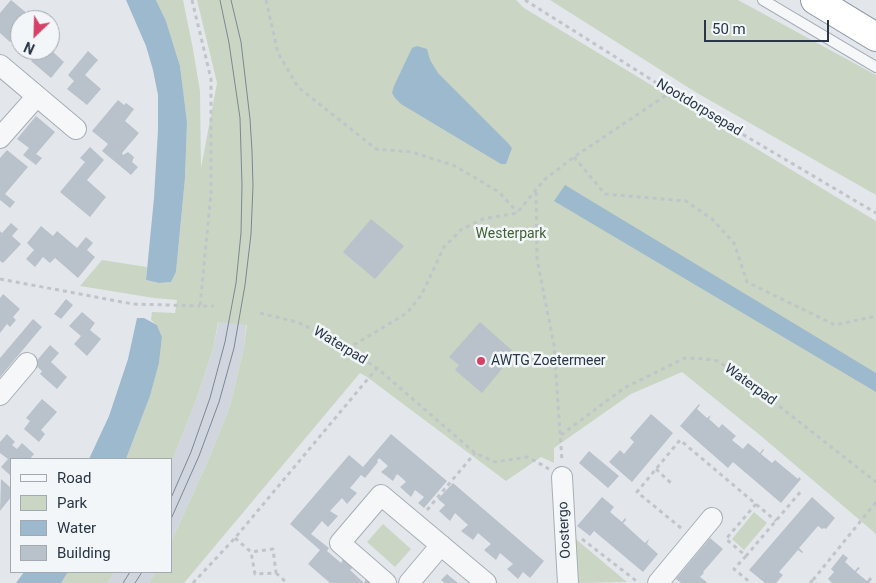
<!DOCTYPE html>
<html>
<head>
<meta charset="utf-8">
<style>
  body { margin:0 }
  #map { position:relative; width:876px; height:583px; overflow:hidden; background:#e3e7ec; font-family:Roboto,sans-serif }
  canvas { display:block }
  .legend { position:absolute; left:10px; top:458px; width:162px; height:115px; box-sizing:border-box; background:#f3f6f9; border:1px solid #a2a9b1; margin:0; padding:6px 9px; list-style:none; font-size:15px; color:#293645 }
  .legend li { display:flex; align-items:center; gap:10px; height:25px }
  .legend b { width:25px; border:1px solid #a2a9b1 }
  .north { position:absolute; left:10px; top:10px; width:50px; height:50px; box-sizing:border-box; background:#f3f6f9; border:1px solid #a2a9b1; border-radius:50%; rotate:204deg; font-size:14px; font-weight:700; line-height:20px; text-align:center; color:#293645 }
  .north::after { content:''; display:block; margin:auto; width:18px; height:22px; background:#d64267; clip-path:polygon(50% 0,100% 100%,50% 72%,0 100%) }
  .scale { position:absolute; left:704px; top:20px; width:125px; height:22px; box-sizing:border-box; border:2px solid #293645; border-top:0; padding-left:6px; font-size:15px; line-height:18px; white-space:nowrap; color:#293645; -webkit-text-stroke:4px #f3f6f9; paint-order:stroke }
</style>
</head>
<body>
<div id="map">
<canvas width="876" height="583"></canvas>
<ul class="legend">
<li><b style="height:6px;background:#f6f7f9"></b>Road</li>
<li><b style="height:14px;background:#cad6c3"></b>Park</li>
<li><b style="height:14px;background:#9cb9cd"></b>Water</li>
<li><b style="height:14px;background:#b9c1ca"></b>Building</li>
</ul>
<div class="north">N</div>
<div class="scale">50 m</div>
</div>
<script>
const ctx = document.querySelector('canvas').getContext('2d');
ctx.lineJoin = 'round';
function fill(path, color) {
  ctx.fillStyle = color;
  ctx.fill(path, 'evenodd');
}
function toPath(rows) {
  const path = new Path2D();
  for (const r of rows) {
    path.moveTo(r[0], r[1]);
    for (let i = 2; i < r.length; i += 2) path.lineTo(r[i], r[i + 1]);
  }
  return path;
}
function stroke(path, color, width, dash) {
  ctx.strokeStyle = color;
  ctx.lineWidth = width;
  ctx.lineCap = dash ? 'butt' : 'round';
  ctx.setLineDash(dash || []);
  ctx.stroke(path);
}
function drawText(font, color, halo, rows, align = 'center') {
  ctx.font = font + ' Roboto,sans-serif';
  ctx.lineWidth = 5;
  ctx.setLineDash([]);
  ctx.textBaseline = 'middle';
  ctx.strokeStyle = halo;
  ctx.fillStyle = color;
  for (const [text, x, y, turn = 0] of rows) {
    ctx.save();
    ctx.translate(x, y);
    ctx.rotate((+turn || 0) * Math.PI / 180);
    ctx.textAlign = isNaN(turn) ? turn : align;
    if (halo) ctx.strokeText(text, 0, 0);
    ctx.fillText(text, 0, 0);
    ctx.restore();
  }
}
fill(toPath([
  [226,284,251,287,243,352,230,406,209,459,171,542,171,464,199,392,214,345],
  [115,572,156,572,149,583,107,583]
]), '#d1d6de');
fill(toPath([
  [156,0,183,0,193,49,200,91,201,168,217,83,197,0,516,0,524,8,876,221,876,534,761,436,682,372,631,394,554,448,554,463,541,457,506,481,367,377,360,373,184,583,149,583,156,572,171,572,171,542,209,459,230,406,243,352,247,325,218,322,214,345,199,392,171,464,171,459,126,459,150,396,159,362,162,337,157,325,151,320,152,312,175,313,177,300,154,298,80,286,102,260,147,267,146,280,159,283,171,282,176,272,185,178,187,122,180,66,166,21],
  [550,0,738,0,876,75,876,195,697,93],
  [754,512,767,523,744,550,732,539],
  [383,524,411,549,395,567,367,542],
  [571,535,627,582,576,583],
  [68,572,115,572,107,583,61,583]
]), '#cad6c3');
fill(toPath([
  [126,0,156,0,166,21,180,66,187,122,185,178,176,272,171,282,159,283,146,280,154,198,158,130,158,95,153,70,146,46],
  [417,46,427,49,430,60,438,73,508,143,512,148,506,164,501,164,401,104,395,98,392,93,394,86,412,48],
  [565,185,876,373,876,392,554,201],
  [137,318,144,318,157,325,162,337,159,363,150,396,126,459,89,459,109,416,128,359],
  [24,572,68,572,61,583,16,583]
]), '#9cb9cd');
fill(toPath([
  [11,0,35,20,20,20,20,44,13,38,10,42,0,33,0,13],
  [34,50,51,50,64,62,51,78,31,61,38,53],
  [88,51,98,60,85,75,101,89,87,105,67,89,74,81,68,75],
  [118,100,124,105,126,103,134,109,125,121,139,133,122,153,123,155,128,152,134,157,132,162,138,167,131,175,102,151,108,144,92,131],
  [36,116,55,132,36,154,42,158,36,165,23,155,29,148,17,139],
  [90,147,104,160,87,180,106,197,90,217,60,192,85,162,80,158],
  [7,150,28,167,5,194,15,202,10,208,0,200,0,158],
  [371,219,404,246,375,279,343,252],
  [11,223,18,229,12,236,21,244,3,263,0,261,0,231,2,233],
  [41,226,53,236,57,231,77,248,86,237,93,243,87,250,95,257,78,278,55,258,50,263,43,257,35,267,26,259,34,250,27,243],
  [3,294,20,309,13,317,16,320,10,327,7,324,0,333,0,298],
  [66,299,73,305,61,319,54,314],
  [82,312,95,323,90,330,101,339,87,356,74,344,81,336,69,326],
  [33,319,42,327,0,377,0,358],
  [480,322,515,353,482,393,455,370,459,365,449,357],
  [50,345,59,353,51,362,67,377,57,389,40,374,42,371,34,364],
  [42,399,57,412,41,430,45,434,39,442,24,429,30,421,26,418],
  [699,404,700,405,697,409,707,418,711,415,709,419,719,428,722,424,736,436,732,440,743,449,748,443,760,453,763,449,764,450,761,454,772,463,775,460,798,479,799,477,801,479,781,503,733,462,728,468,680,426],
  [651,414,673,433,632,482,609,462,620,450,624,454,634,442,630,438],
  [7,434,15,442,12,445,17,449,22,443,34,454,30,459,11,459,11,476,1,467,8,459,0,453,0,442],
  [391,434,447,481,424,508,418,503,424,497,415,490,411,497,400,487,406,482,402,478,397,474,393,481,381,472,388,466,379,458,377,461,378,462,365,478,361,475,350,488,357,493,347,504,342,498,330,511,338,516,328,527,322,521,311,534,329,548,327,551,341,563,345,556,356,565,350,570,364,583,368,575,377,583,330,583,308,564,320,550,290,524,349,455,363,467],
  [589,451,619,476,608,488,579,463],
  [1,479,11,488,11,497,0,511],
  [453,483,544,561,530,578,523,572,518,579,507,569,513,564,500,553,496,560,484,550,491,544,478,533,473,540,461,531,468,525,455,513,450,521,439,511,445,505,438,499],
  [602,497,614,507,610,512,622,522,625,518,626,520,623,523,645,543,649,539,647,544,658,554,643,572,594,531,590,536,577,526],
  [812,497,835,518,826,529,824,528,822,529,818,526,799,548,803,552,802,553,798,550,779,572,783,575,776,583,765,583,749,570],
  [710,538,723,549,703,572,704,573,700,577,708,583,681,583,676,579],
  [843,554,848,558,845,562,855,571,858,567,860,568,856,572,867,581,870,577,872,579,869,583,832,583,828,579,834,572,831,569],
  [447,574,453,579,458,583,445,583,441,580]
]), '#b9c1ca');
const lane = toPath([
  [763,0,876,67]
]);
const street = toPath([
  [0,65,76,129],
  [0,138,37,96],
  [0,395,27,363],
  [562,477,568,583],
  [386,583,340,543,381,495,486,583],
  [409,583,441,545],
  [658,583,712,518]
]);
const highway = toPath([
  [815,0,876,37]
]);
stroke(lane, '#a7aeb7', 12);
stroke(street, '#a7aeb7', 22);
stroke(highway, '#8996a3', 30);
stroke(toPath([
  [192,0,211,79,211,193,200,306,214,306],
  [266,0,278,53,298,87,376,149,412,152,455,166,499,192,517,212],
  [525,0,671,92,876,213],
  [574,157,605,194,686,201,712,219,734,243,747,282,835,325,876,316],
  [536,192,537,259,554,345,562,461],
  [0,279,133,304,200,306],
  [260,313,297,322,321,333,377,368,475,453,495,462,528,457,549,469],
  [347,349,407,313,422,294,444,247,462,229,483,219,517,213,544,180,574,157,671,92],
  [561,435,624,388,685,358,706,359,718,361,747,381,876,482],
  [656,469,673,485],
  [756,504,726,539,746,556,802,490],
  [427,510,475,453],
  [681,528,637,492,680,440,776,521],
  [235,538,251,552,255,574,276,573,273,549,251,552],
  [582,539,639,583],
  [746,556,734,569,751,583],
  [276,573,287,583],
  [813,580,876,502],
  [193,583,235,538,377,368],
  [810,583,813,580,816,583]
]), '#c1c5ca', 3, [4, 4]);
stroke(lane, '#f6f7f9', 10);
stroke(street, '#f6f7f9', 20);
stroke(highway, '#fff', 28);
stroke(toPath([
  [171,498,191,452,210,398,225,342,236,283,241,233,242,185,240,118,229,43,220,0],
  [171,519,199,456,219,402,234,348,245,285,251,234,253,186,252,151,250,119,241,42,231,0],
  [123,583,130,572],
  [135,583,142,572]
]), '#7b8896', 1);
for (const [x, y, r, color] of [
  [481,361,5,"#d64267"]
]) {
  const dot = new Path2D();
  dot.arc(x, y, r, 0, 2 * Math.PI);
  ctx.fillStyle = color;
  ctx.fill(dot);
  stroke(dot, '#f3f6f9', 2);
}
drawText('14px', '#293645', '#f3f6f9', [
  ["Nootdorpsepad",699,108,31],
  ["Waterpad",340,346,31],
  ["Waterpad",750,385,36],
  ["Oostergo",565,530,-93]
]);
drawText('14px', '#426136', '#f3f6f9', [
  ["Westerpark",511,234]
]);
drawText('14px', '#293645', '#f3f6f9', [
  ["AWTG Zoetermeer",491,361]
], 'left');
</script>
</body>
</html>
